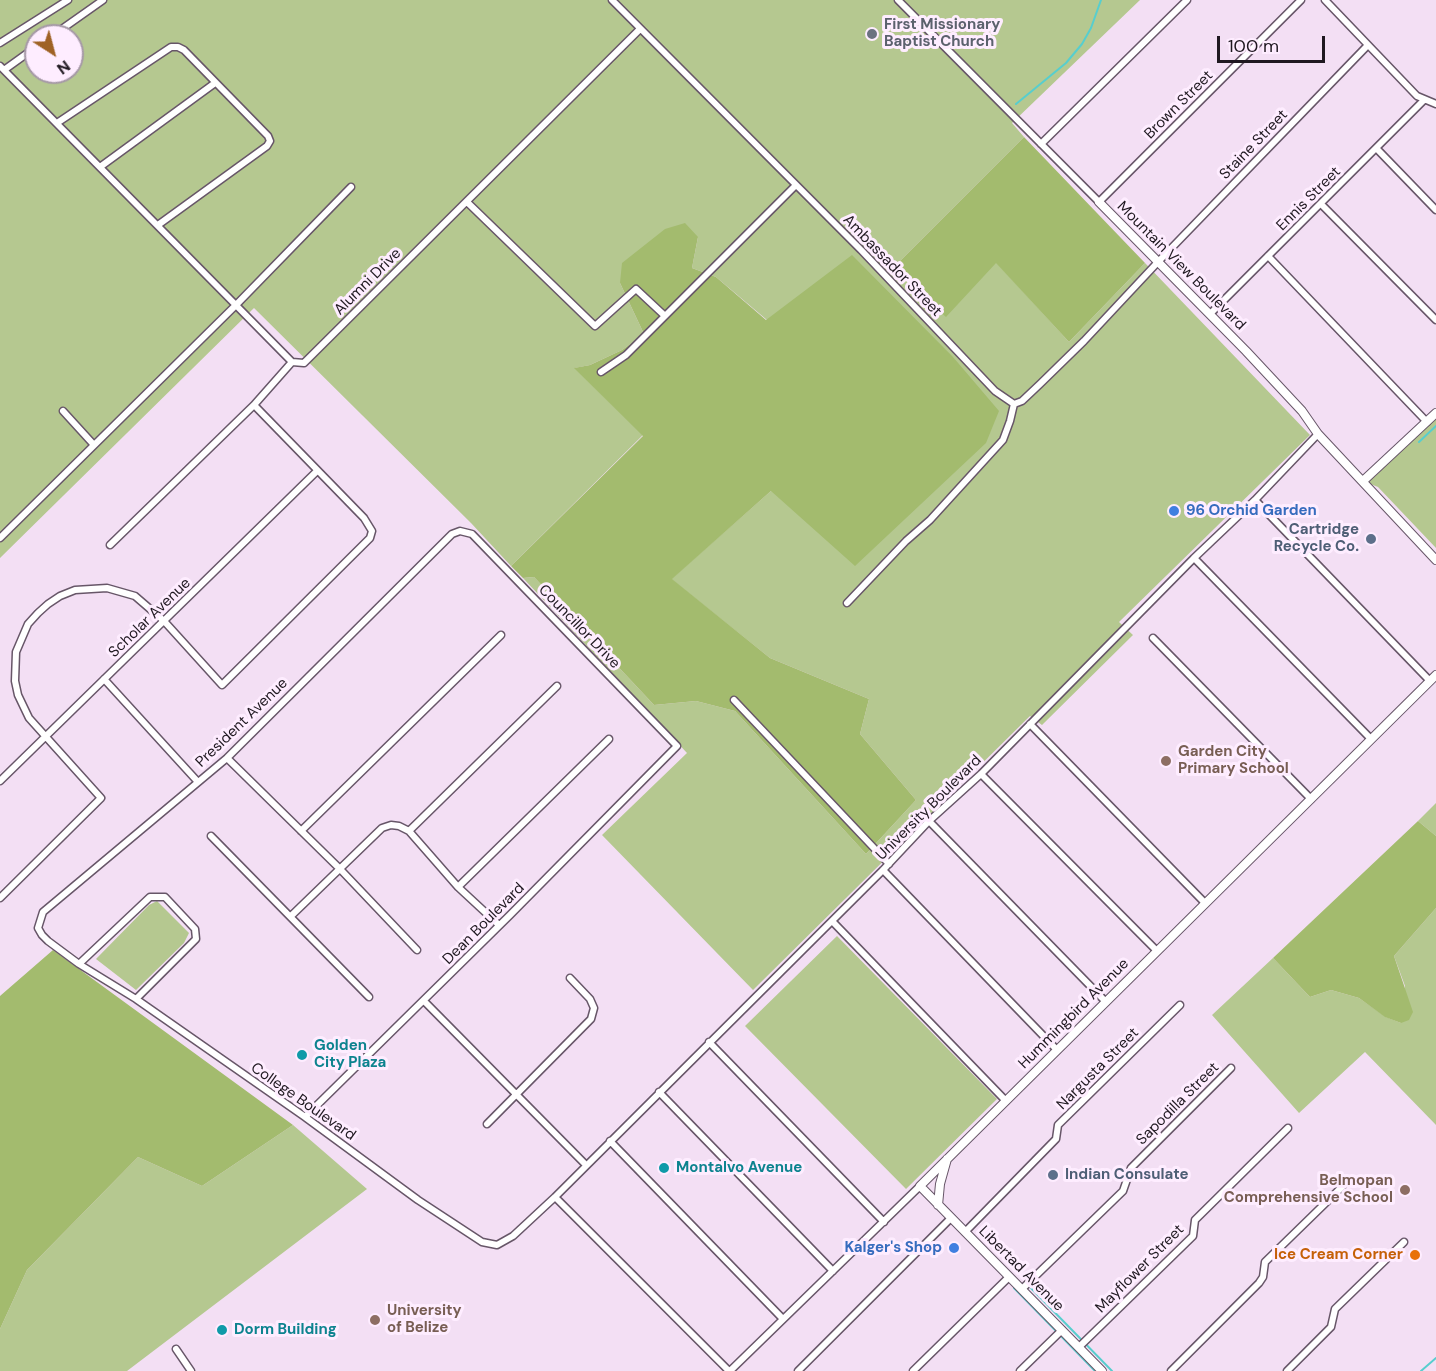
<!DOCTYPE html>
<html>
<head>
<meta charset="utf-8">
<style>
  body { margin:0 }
  #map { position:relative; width:1436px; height:1371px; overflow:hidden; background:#f3dff4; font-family:"DM Sans",sans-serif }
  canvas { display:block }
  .north { position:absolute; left:24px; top:24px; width:60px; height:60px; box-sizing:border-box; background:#feedff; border:2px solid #a598a6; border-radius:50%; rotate:144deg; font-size:16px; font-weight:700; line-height:24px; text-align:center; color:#1f1820 }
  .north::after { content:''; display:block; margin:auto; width:21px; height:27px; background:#9f6225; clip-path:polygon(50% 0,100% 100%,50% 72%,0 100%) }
  .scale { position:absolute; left:1217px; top:36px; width:108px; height:27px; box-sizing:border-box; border:3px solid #1f1820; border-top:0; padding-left:8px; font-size:18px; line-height:21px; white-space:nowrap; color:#1f1820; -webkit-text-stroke:4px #feedff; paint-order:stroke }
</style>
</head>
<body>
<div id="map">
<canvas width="1436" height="1371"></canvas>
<div class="north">N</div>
<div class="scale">100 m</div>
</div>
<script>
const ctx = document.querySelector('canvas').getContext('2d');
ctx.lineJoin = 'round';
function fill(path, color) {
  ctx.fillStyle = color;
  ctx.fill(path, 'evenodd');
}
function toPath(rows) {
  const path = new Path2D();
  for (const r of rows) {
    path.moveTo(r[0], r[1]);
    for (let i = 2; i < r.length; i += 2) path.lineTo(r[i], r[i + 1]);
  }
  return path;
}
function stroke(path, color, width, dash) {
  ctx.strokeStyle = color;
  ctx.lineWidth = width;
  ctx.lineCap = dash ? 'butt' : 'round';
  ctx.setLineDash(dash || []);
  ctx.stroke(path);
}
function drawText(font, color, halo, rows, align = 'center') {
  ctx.font = font + ' "DM Sans",sans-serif';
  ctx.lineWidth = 6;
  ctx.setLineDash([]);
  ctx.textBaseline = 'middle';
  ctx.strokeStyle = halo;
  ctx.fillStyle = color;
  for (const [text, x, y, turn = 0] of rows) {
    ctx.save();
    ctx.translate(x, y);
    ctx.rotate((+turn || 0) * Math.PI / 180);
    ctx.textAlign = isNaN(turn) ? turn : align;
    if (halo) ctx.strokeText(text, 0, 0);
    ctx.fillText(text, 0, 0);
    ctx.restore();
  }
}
fill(toPath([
  [0,0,1140,0,1012,123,1024,137,892,269,996,262,1069,342,1145,263,1310,435,1119,622,1133,635,1042,725,1030,716,753,990,602,835,687,753,523,578,534,577,654,705,696,701,735,711,866,854,916,800,860,734,869,699,770,658,671,579,771,491,767,320,716,277,692,268,698,237,620,283,644,334,622,350,590,365,575,368,643,435,511,566,471,523,254,308,0,558],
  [36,36,72,36,72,72,36,72],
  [1436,413,1436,548,1378,487,1363,481],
  [1436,803,1436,836,1418,821],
  [157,901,189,933,184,943,136,990,96,959,149,905],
  [1436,908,1436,1125,1365,1052,1299,1113,1212,1015,1273,958,1310,997,1331,990,1359,998,1386,1017,1401,1023,1405,986,1394,956],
  [837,936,997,1099,906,1189,745,1026],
  [293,1125,367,1189,127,1371,0,1371,0,1329,27,1270,138,1157,202,1186]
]), '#b5c890');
fill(toPath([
  [1024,137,1145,263,1069,342,996,263,946,317,892,269],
  [685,223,698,237,692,268,716,277,766,320,852,255,953,357,999,411,986,443,855,566,771,491,672,579,770,658,869,699,860,734,916,800,866,854,735,711,696,701,654,705,534,577,523,578,511,566,643,436,574,368,590,365,622,350,644,334,620,283,622,263,665,229],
  [1418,821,1436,836,1436,908,1394,956,1413,1012,1409,1020,1401,1023,1385,1017,1359,998,1331,990,1310,997,1273,958],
  [53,950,293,1125,202,1186,138,1157,27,1270,0,1329,0,996]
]), '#a3bb6e');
stroke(toPath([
  [1016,104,1066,63,1082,44,1091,28,1101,0],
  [1419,442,1436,426],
  [1028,1285,1112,1371],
  [1014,1288,1095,1371],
  [1421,1371,1436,1358]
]), '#57cece', 2);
const minor = toPath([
  [612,0,861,250,995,391,1014,404,1022,401,1040,384,1084,341,1157,263,1368,45],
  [898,0,1099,202,1301,0],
  [1325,0,1417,96,1436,104],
  [52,36,103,0],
  [0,43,68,0],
  [0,66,292,362],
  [4,70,36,47],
  [57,123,171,47,178,47,184,50,268,136,270,141,267,146,158,225],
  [1041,144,1187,0],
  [1377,149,1436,210],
  [100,167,215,83],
  [467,202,595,326,636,289,665,316],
  [1321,204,1436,320],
  [1268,256,1427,422],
  [1210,314,1424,100],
  [292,362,304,363,640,29],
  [601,372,626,355,796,185],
  [63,411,94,445],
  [1255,500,1430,681],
  [0,538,236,305,351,187],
  [110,545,254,405,292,362],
  [1194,558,1371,739],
  [847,603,906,541,930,520,1003,440,1010,421,1014,404],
  [1153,638,1311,799],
  [104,679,198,782],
  [734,700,889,864],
  [1030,724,1205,903],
  [227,758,340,869,417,950],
  [981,774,1157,951],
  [0,781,317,471],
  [929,821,1106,1002],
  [301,831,501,635],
  [409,831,557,686],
  [211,836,369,997],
  [883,870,1057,1050],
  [458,887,609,739],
  [0,898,101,798,29,718,18,695,15,681,16,652,28,624,38,613,48,604,60,596,75,590,107,588,135,596,164,621,222,685,370,538,372,531,364,518,254,405],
  [291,916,382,828,391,825,399,826,409,831,458,887,499,925],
  [832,921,1006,1101],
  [79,964,150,897,165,897,195,929,196,939,136,999],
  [424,1001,586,1165],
  [709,1042,884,1222],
  [659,1092,833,1271],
  [305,1117,510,915,677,746,472,534,460,531,452,534,227,758,43,912,38,928,42,935,48,941,79,964,136,999,305,1117,418,1200,482,1242,497,1245,513,1236,555,1197,883,870,929,821,981,774,1194,558,1255,500,1318,434],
  [487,1124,591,1019,594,1008,590,999,570,978],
  [610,1141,783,1319],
  [555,1197,729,1371],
  [965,1232,1056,1139,1058,1125,1180,1005],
  [1022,1289,1123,1191,1131,1168,1231,1068],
  [1079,1347,1193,1236,1195,1220,1288,1128],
  [176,1349,191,1371],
  [730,1371,920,1186],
  [798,1371,951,1218],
  [913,1371,1009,1277],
  [1020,1371,1062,1330],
  [1171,1371,1259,1283,1263,1277,1265,1262,1344,1185],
  [1287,1371,1331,1327,1335,1309,1404,1242]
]);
const tertiary = toPath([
  [1099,202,1246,351,1302,411,1318,434,1436,560],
  [1363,481,1436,413],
  [938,1205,940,1184,947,1159],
  [1102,1371,920,1186,1436,675]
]);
stroke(minor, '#675668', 9);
stroke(tertiary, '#675668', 10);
stroke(minor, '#fff', 6);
stroke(tertiary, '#fff', 8);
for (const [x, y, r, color] of [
  [872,34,6,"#6b7280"],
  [1174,511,6,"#3f7fe0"],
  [1371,539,6,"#5c6f8a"],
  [1166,761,6,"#8d6e63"],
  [302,1055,6,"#0f9aa8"],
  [664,1168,6,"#0f9aa8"],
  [1053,1175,6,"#5c6f8a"],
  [1405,1190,6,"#8d6e63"],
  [954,1248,6,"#3f7fe0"],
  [1415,1255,6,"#e8710a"],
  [375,1320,6,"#8d6e63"],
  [222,1330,6,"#0f9aa8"]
]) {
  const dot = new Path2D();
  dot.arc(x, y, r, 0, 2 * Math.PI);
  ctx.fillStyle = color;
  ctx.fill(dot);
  stroke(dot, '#feedff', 2);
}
drawText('bold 15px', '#5b616d', '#feedff', [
  ["First Missionary",884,25],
  ["Baptist Church",884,42]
], 'left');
drawText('15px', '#1f1820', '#feedff', [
  ["Brown Street",1179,105,-45],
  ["Staine Street",1254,145,-46],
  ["Ennis Street",1309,199,-45],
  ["Ambassador Street",892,266,46],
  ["Mountain View Boulevard",1181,266,45],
  ["Alumni Drive",368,282,-45],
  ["Scholar Avenue",150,618,-44],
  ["Councillor Drive",579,627,46],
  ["President Avenue",242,723,-44],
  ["University Boulevard",929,808,-45],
  ["Dean Boulevard",484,924,-45],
  ["Hummingbird Avenue",1074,1014,-45],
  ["Nargusta Street",1098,1069,-45],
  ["College Boulevard",303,1102,35],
  ["Sapodilla Street",1178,1104,-45],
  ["Libertad Avenue",1021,1269,45],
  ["Mayflower Street",1140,1269,-45]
]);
drawText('bold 15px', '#366cbe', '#feedff', [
  ["96 Orchid Garden",1186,511],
  ["Kalger's Shop",942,1248,"right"]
], 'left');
drawText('bold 15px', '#4e5e75', '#feedff', [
  ["Cartridge",1359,530],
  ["Recycle Co.",1359,547],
  ["Indian Consulate",1065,1175,"left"]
], 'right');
drawText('bold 15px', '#785e54', '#feedff', [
  ["Garden City",1178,752],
  ["Primary School",1178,769],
  ["Belmopan",1393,1181,"right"],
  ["Comprehensive School",1393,1198,"right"],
  ["University",387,1311],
  ["of Belize",387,1328]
], 'left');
drawText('bold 15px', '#0d838f', '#feedff', [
  ["Golden",314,1046],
  ["City Plaza",314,1063],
  ["Montalvo Avenue",676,1168],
  ["Dorm Building",234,1330]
], 'left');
drawText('bold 15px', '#c56008', '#feedff', [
  ["Ice Cream Corner",1403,1255]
], 'right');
</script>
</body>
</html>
